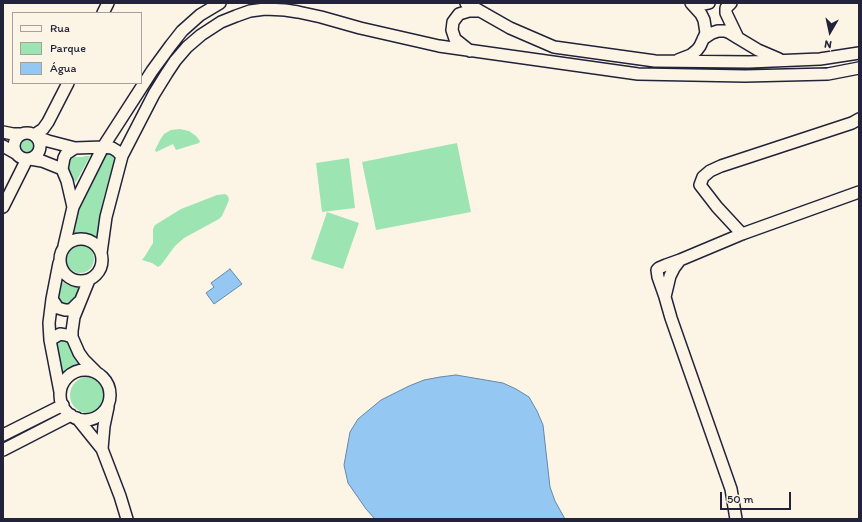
<!DOCTYPE html>
<html>
<head>
<meta charset="utf-8">
<style>
  body { margin:0 }
  #map { position:relative; width:862px; height:522px; overflow:hidden; background:#fcf5e5; font-family:Itim,sans-serif }
  canvas { display:block }
  .frame { position:absolute; inset:0; border:4px solid #22223b; pointer-events:none }
  .legend { position:absolute; left:12px; top:12px; width:130px; height:72px; box-sizing:border-box; background:#fcf5e5; border:1px solid #a5a1a1; margin:0; padding:5px 7px; list-style:none; font-size:12px; color:#22223b }
  .legend li { display:flex; align-items:center; gap:8px; height:20px }
  .legend b { width:20px; border:1px solid #a5a1a1 }
  .north { position:absolute; left:810px; top:12px; width:40px; height:40px; -webkit-text-stroke:3px #fcf5e5; paint-order:stroke; rotate:189deg; font-size:11px; font-weight:700; line-height:16px; text-align:center; color:#22223b }
  .north::after { content:''; display:block; margin:auto; width:14px; height:18px; background:#22223b; clip-path:polygon(50% 0,100% 100%,50% 72%,0 100%) }
  .scale { position:absolute; left:720px; top:492px; width:71px; height:18px; box-sizing:border-box; border:2px solid #22223b; border-top:0; padding-left:5px; font-size:12px; line-height:14px; white-space:nowrap; color:#22223b; -webkit-text-stroke:3px #fcf5e5; paint-order:stroke }
</style>
</head>
<body>
<div id="map">
<canvas width="862" height="522"></canvas>
<div class="frame"></div>
<ul class="legend">
<li><b style="height:5px;background:#fcf5e5"></b>Rua</li>
<li><b style="height:11px;background:#9ce5b3"></b>Parque</li>
<li><b style="height:11px;background:#94c8f2"></b>Água</li>
</ul>
<div class="north">N</div>
<div class="scale">50 m</div>
</div>
<script>
const ctx = document.querySelector('canvas').getContext('2d');
ctx.lineJoin = 'round';
function fill(path, color) {
  ctx.fillStyle = color;
  ctx.fill(path, 'evenodd');
}
function toPath(rows) {
  const path = new Path2D();
  for (const r of rows) {
    if (r.length === 3) {
      path.moveTo(r[0] + r[2], r[1]);
      path.arc(r[0], r[1], r[2], 0, 2 * Math.PI);
      continue;
    }
    path.moveTo(r[0], r[1]);
    for (let i = 2; i < r.length; i += 2) path.lineTo(r[i], r[i + 1]);
  }
  return path;
}
function stroke(path, color, width, dash) {
  ctx.strokeStyle = color;
  ctx.lineWidth = width;
  ctx.lineCap = dash ? 'butt' : 'round';
  ctx.setLineDash(dash || []);
  ctx.stroke(path);
}
fill(toPath([
  [180,129,189,131,196,136,200,141,199,143,176,150,173,144,156,152,155,150,160,140,164,134,171,130],
  [28,146,9],
  [457,143,471,212,376,230,362,162],
  [109,152,112,153,114,157,114,161,103,200,100,216,97,240,88,235,70,234,79,208,106,153],
  [86,156,90,156,76,182,73,180,67,165,68,161,74,157,82,157],
  [349,158,355,208,322,212,316,163],
  [225,194,228,196,229,200,222,216,219,219,184,238,175,246,161,265,158,267,152,263,142,260,145,256,153,243,153,229,155,225,181,209,217,195],
  [327,212,359,223,343,269,311,259],
  [80,259,14],
  [58,280,70,286,81,287,74,303,65,306,57,299],
  [62,341,66,341,70,343,84,366,73,369,68,372,61,379,56,346,58,342],
  [88,395,18]
]), '#9ce5b3');
const water = toPath([
  [230,269,242,284,214,304,206,293,214,287,211,283,230,269],
  [456,375,503,383,516,389,529,397,537,411,543,425,550,487,555,501,565,519,375,519,366,509,348,483,344,465,350,432,358,419,381,400,409,386,424,380,440,377,456,375]
]);
fill(water, '#94c8f2');
stroke(water, '#6686a9', 1);
const street = toPath([
  [466,3,510,28,554,47,655,61,749,62,820,59,859,53],
  [693,3,700,5,709,3],
  [731,3,726,8,726,13,738,38,758,50,779,59],
  [103,13,108,3],
  [703,39,712,33,718,31,725,31,730,33,738,38],
  [470,51,455,39,452,30,453,22,459,14,469,11,480,11],
  [678,60,691,55,697,50,700,46,706,33,704,20,701,14,691,3],
  [3,132,13,134,21,134],
  [27,146,13],
  [34,135,43,129,48,122,68,83],
  [37,137,48,141,75,148,103,147,112,148,117,151,122,156],
  [3,146,17,154],
  [30,159,42,161,62,169,67,181,73,207],
  [62,169,64,158,66,154,75,148],
  [3,207,27,159],
  [742,234,717,207,700,185,703,177,710,171,721,166,852,123,859,119],
  [81,260,21],
  [64,246,73,207,103,147,152,71,171,45,182,31,200,15,220,3],
  [101,253,106,217,122,156,154,94,167,73,175,61,187,47,201,35,221,22,236,16,250,11,265,9,285,10,298,12,321,17,360,28,439,46,638,74,745,76,828,74,859,68],
  [680,260,742,234,859,192],
  [680,260,674,268,670,276,665,297,658,277,657,270,659,268,666,265,680,260],
  [59,263,52,299,49,323,50,340,60,392],
  [89,280,74,317,72,331,72,337,79,353,84,360,97,373],
  [665,297,671,318,731,489,736,519],
  [52,299,58,308,65,310,70,310,73,308,79,302],
  [50,340,60,334,66,335,72,337],
  [85,395,25],
  [77,418,102,449,120,496,127,519],
  [3,435,63,405],
  [102,449,104,426,108,407],
  [3,450,71,415]
]);
stroke(street, '#22223b', 14);
stroke(street, '#fcf5e5', 11);
</script>
</body>
</html>
